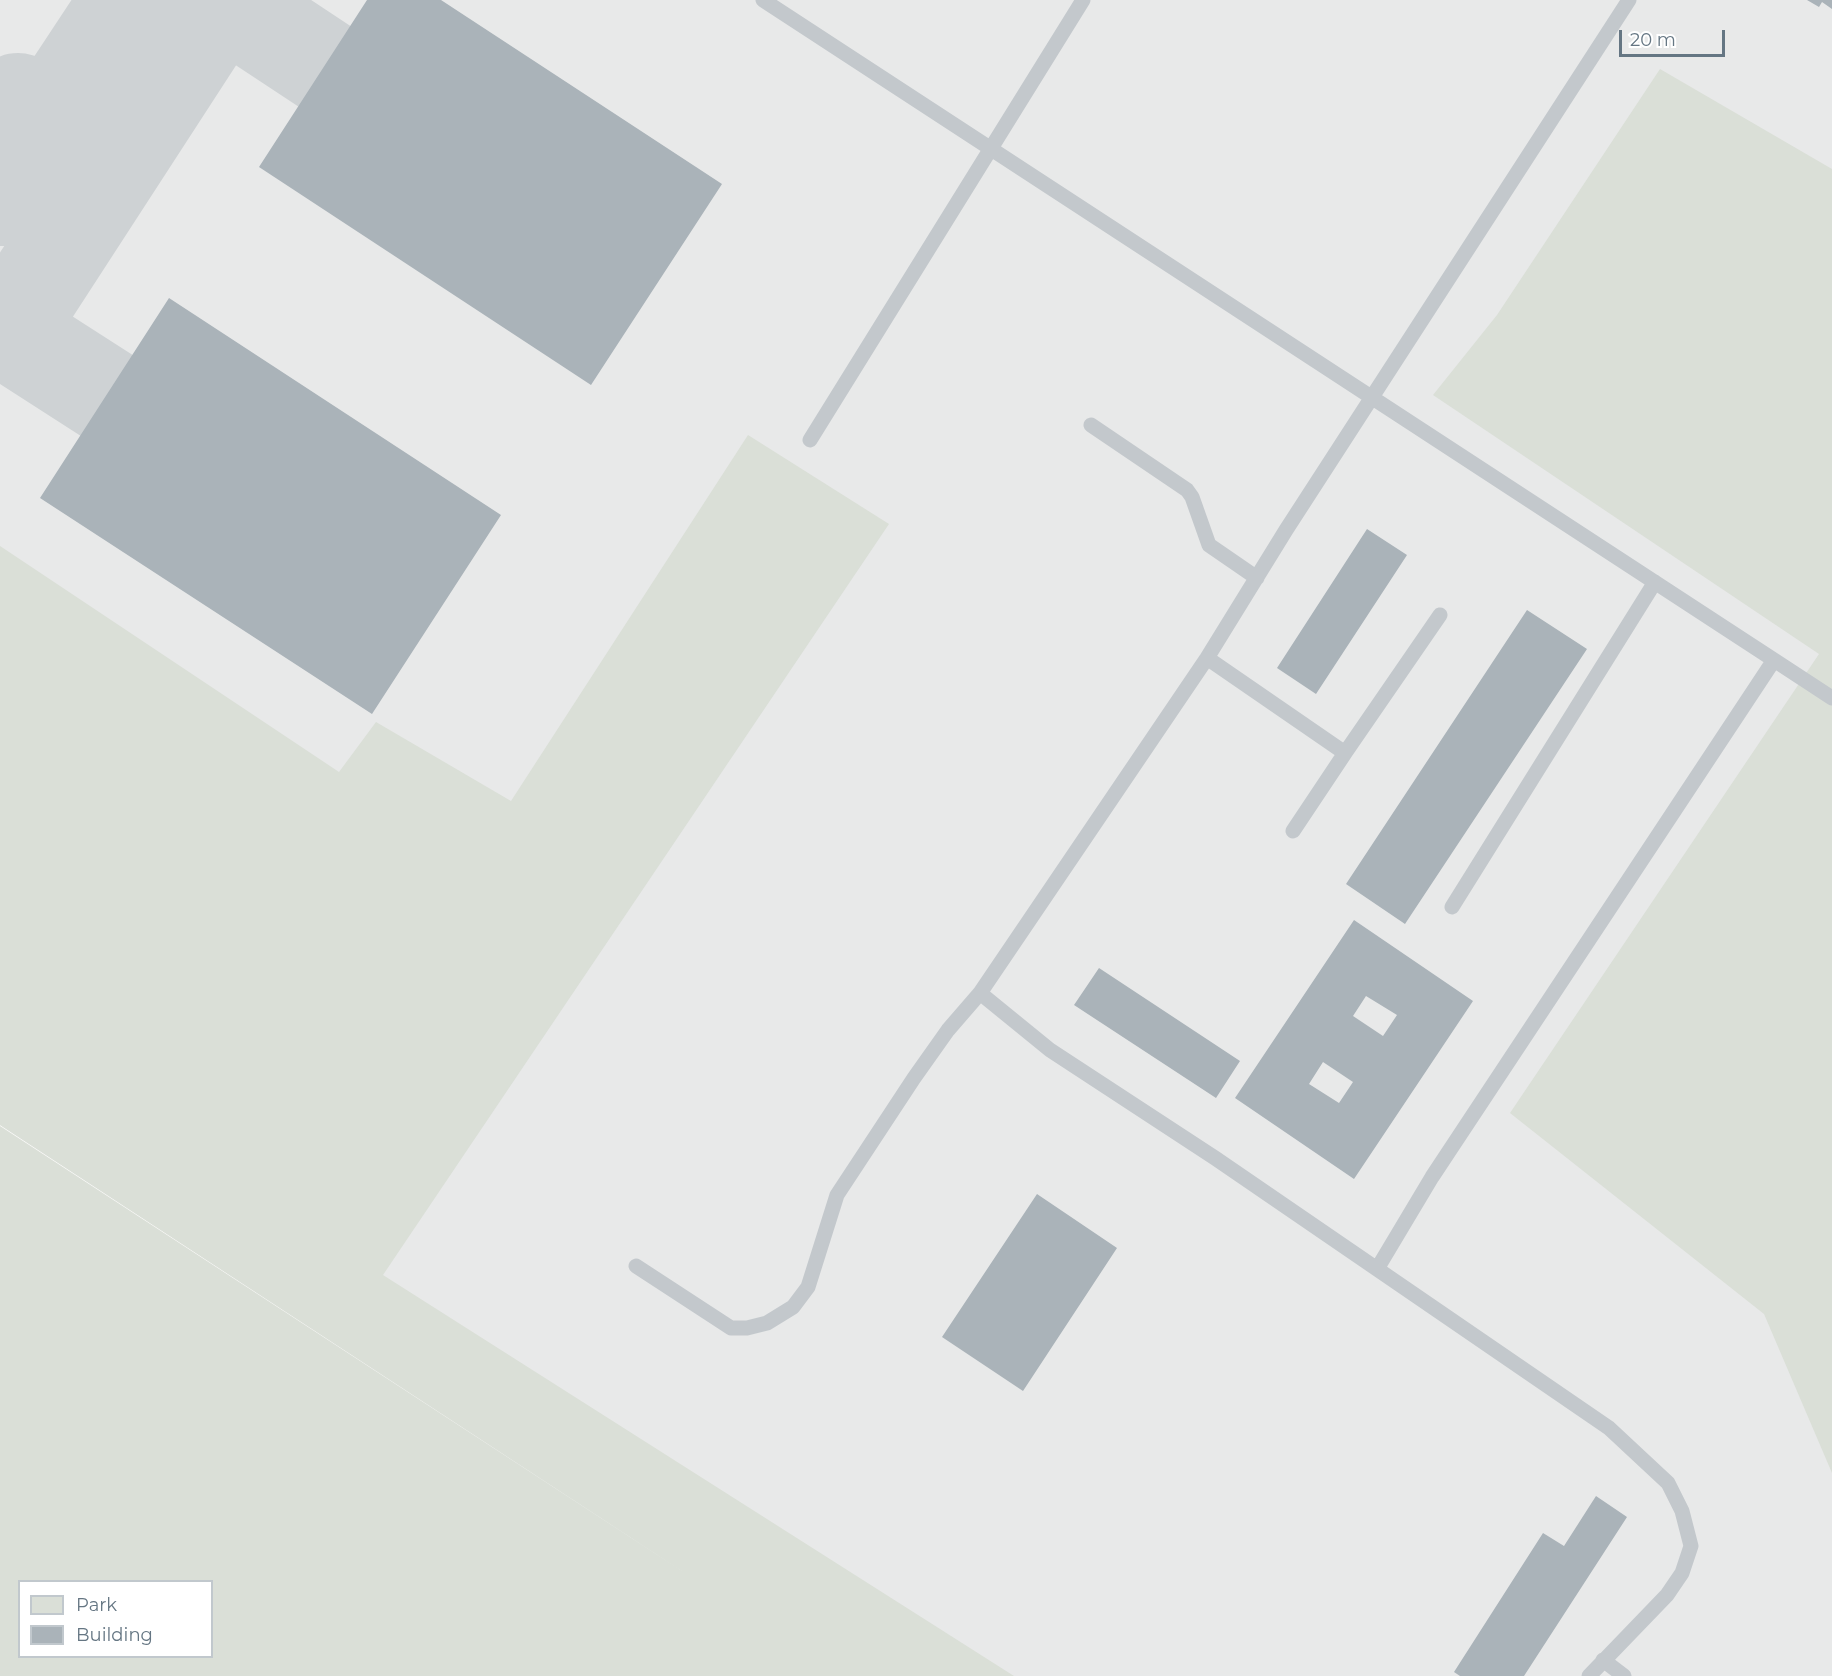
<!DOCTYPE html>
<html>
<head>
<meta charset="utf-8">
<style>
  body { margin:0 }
  #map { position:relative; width:1832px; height:1676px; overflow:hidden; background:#fafaf8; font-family:Montserrat,sans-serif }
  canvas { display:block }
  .legend { position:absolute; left:18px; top:1580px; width:195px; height:78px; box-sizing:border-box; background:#fff; border:2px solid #c1c8cd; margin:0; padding:8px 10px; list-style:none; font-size:18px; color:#657683 }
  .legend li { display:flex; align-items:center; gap:12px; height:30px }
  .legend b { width:30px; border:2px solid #c1c8cd }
  .scale { position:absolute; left:1619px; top:30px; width:106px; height:27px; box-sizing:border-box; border:3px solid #657683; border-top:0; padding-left:8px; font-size:18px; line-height:21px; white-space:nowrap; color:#657683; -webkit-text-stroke:4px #fff; paint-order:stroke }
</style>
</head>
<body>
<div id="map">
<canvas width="1832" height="1676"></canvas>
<ul class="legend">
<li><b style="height:16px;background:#dadfd7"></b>Park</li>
<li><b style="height:16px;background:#aab3b9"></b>Building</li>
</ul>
<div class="scale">20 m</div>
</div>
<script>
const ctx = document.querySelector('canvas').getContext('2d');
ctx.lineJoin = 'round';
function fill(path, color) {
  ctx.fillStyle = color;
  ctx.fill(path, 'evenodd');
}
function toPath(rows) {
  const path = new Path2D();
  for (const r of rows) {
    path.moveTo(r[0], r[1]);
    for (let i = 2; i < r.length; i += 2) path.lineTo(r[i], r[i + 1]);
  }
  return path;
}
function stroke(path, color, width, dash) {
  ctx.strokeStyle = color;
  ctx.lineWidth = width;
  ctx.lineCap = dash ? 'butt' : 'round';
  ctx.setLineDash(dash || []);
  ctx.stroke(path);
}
fill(toPath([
  [0,0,1832,0,1832,1676,843,1676,0,1125]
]), '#e8e9e9');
fill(toPath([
  [1660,69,1832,169,1832,1473,1764,1314,1510,1113,1819,654,1433,395,1497,315],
  [748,435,889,524,383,1275,1014,1676,0,1676,0,1126,705,1586,0,1125,0,546,339,772,376,722,511,801],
  [20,1582,212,1582,212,1656,20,1656]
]), '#dadfd7');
stroke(toPath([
  [224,0,324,66],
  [0,198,30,152,34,139,32,118,18,101,40,108,54,105,65,97,129,0],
  [0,315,13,311,31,293,203,28,207,15,206,0],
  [0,327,106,395]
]), '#ced2d4', 96);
fill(toPath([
  [367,0,441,0,722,184,591,385,259,167],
  [1807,0,1832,0,1832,9,1822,2,1819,7],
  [169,298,501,515,372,714,40,498],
  [1367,529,1407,555,1316,694,1277,668],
  [1527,610,1587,649,1405,924,1346,884],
  [1354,920,1473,1001,1354,1179,1235,1098],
  [1366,996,1397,1015,1383,1036,1353,1016],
  [1323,1062,1353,1082,1339,1103,1309,1084],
  [1099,968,1240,1061,1216,1098,1074,1005],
  [1037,1194,1117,1248,1023,1391,942,1337],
  [1596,1496,1627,1517,1524,1676,1460,1676,1454,1672,1543,1533,1564,1546]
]), '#aab3b9');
stroke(toPath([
  [763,0,1774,660,1432,1177,1377,1269,1609,1428,1668,1483,1682,1511,1691,1546,1682,1573,1667,1595,1589,1676],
  [1091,425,1187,490,1192,497,1209,545,1257,578],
  [810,440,1083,0],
  [1207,658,1345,753,1440,615],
  [1774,660,1832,698],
  [1293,831,1345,753],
  [1452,907,1655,582],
  [636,1266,731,1328,747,1328,767,1323,793,1307,808,1287,837,1195,914,1078,948,1030,980,993],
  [1377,1269,1215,1158,1050,1050,980,993,1207,658,1286,530,1629,0],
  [1603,1660,1624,1676]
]), '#c3c8cc', 15);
</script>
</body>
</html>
